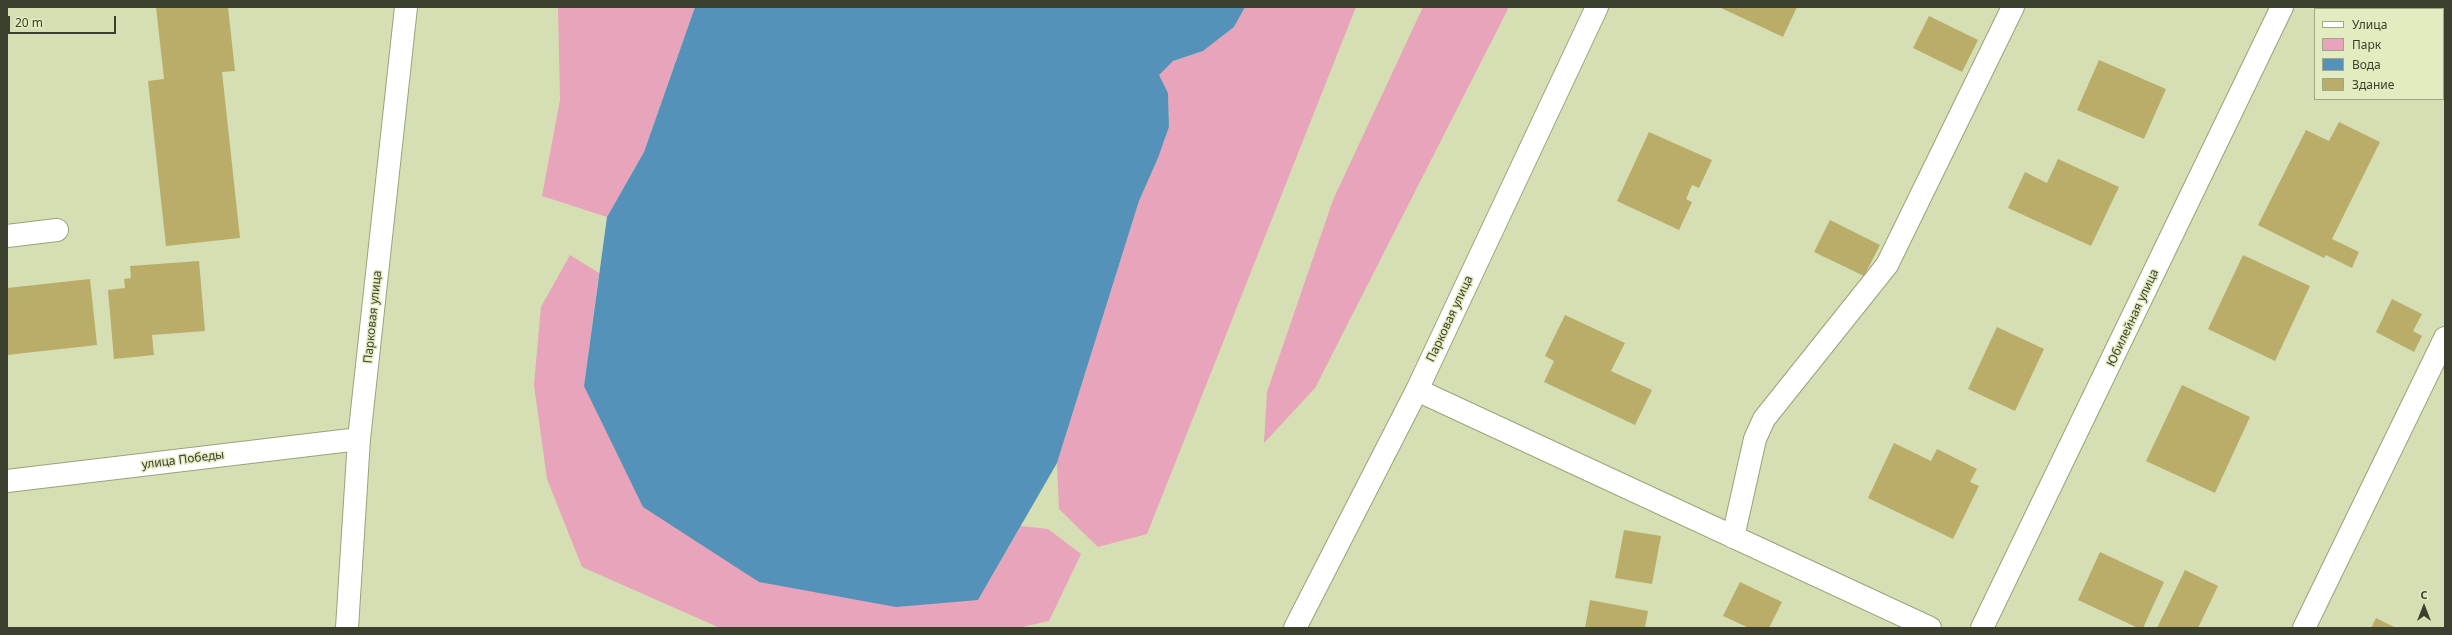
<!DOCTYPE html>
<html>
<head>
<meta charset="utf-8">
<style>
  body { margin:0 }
  #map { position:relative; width:2452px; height:635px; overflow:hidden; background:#d5dfb3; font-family:"Noto Sans",sans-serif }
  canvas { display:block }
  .frame { position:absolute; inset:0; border:8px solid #3b3f2d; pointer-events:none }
  .legend { position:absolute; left:2314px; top:8px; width:130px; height:92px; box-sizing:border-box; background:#e2ecc0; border:1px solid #9fa785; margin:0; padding:5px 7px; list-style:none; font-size:12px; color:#3b3f2d }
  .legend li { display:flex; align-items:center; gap:8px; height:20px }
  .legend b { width:20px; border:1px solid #9fa785 }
  .north { position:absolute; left:2404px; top:587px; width:40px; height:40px; -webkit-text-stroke:3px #e2ecc0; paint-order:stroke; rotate:0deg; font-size:11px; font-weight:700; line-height:16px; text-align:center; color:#3b3f2d }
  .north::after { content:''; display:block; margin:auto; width:14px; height:18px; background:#3b3f2d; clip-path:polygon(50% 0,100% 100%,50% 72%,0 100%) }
  .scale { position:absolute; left:8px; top:16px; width:108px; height:18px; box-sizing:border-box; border:2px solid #3b3f2d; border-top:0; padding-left:5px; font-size:12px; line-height:14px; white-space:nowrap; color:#3b3f2d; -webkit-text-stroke:3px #e2ecc0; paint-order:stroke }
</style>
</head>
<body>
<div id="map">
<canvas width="2452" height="635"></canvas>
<div class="frame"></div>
<ul class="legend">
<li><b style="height:5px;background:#fff"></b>Улица</li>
<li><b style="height:11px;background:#e7a4ba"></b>Парк</li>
<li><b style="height:11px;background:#5492b9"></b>Вода</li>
<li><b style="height:11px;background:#baad6a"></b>Здание</li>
</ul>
<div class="north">С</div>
<div class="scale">20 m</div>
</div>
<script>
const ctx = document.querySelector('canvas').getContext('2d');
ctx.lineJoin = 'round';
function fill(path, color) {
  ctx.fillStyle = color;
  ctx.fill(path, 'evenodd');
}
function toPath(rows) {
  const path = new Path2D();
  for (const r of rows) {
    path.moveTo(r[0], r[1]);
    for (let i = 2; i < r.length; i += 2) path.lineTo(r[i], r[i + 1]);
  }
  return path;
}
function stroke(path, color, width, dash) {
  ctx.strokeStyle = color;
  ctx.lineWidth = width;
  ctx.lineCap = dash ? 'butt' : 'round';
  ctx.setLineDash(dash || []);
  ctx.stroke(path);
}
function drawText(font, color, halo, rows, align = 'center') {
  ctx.font = font + ' "Noto Sans",sans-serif';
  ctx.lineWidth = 3;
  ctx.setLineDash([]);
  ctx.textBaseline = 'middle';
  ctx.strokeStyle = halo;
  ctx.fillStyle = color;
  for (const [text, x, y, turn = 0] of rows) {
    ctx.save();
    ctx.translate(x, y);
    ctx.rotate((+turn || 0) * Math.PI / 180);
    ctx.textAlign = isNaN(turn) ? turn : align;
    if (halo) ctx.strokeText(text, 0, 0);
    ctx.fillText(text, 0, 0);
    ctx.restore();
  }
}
fill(toPath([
  [558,7,695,7,644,152,607,217,542,196,560,100],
  [1245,7,1356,7,1147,534,1098,547,1059,509,1057,463,1139,201,1158,158,1169,127,1168,93,1158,75,1173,61,1203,51,1234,27],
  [1423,7,1509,7,1315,388,1264,443,1267,392,1333,200],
  [570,255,599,273,584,386,978,600,1021,526,1048,529,1081,554,1049,621,1017,628,720,628,582,567,547,479,534,385,541,307]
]), '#e7a4ba');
fill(toPath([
  [695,7,1245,7,1234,27,1203,51,1173,61,1159,75,1168,93,1169,127,1158,158,1139,201,1057,463,978,600,896,607,759,582,643,507,584,386,607,217,644,152]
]), '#5492b9');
fill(toPath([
  [156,7,228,7,235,71,222,72,240,238,166,246,148,81,164,79],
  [1719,7,1797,7,1783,37],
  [2370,7,2430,7,2429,9,2369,9],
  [1929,16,1978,40,1962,72,1913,48],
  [2099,60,2166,89,2144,139,2077,110],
  [2339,122,2380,142,2332,239,2359,252,2352,268,2326,255,2324,258,2258,225,2306,130,2329,141],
  [1649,132,1712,160,1699,188,1692,185,1686,199,1692,202,1679,230,1617,201],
  [2058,159,2119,187,2091,246,2008,208,2025,172,2047,183],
  [1830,220,1880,245,1864,276,1814,252],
  [2243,255,2310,286,2275,361,2208,329],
  [199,261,205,331,152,335,154,355,114,359,108,290,125,288,124,279,131,278,130,266],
  [90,279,97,345,7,355,7,288],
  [2392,299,2422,314,2413,331,2422,336,2414,352,2376,332],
  [1565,315,1625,343,1611,371,1652,390,1635,425,1544,382,1554,361,1545,356],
  [1997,327,2044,349,2015,411,1968,389],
  [2182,385,2250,417,2215,493,2146,461],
  [1894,443,1931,461,1937,449,1977,469,1970,482,1979,486,1953,539,1868,498],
  [1624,530,1661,536,1652,584,1615,578],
  [2100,552,2164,582,2143,628,2138,628,2078,600],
  [2185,570,2218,586,2198,628,2157,628],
  [1740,582,1782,602,1769,628,1749,628,1723,616],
  [1590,600,1648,611,1645,628,1585,628],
  [2376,618,2396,628,2371,628]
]), '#baad6a');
const minor = toPath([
  [7,236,57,230],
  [1417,390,1930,628],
  [7,481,359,439],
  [1733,537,1755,439,1764,419,1887,265,2013,7],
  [347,628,359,439,406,7],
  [1295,628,1417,390,1597,7],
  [1982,628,2282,7],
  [2304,628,2445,338]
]);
stroke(minor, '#99a379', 24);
stroke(minor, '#fff', 22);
drawText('12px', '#3b3f2d', '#e2ecc0', [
  ["Парковая улица",373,317,-84],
  ["Юбилейная улица",2133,318,-65],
  ["Парковая улица",1450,319,-65],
  ["улица Победы",183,460,-7]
]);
</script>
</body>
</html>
